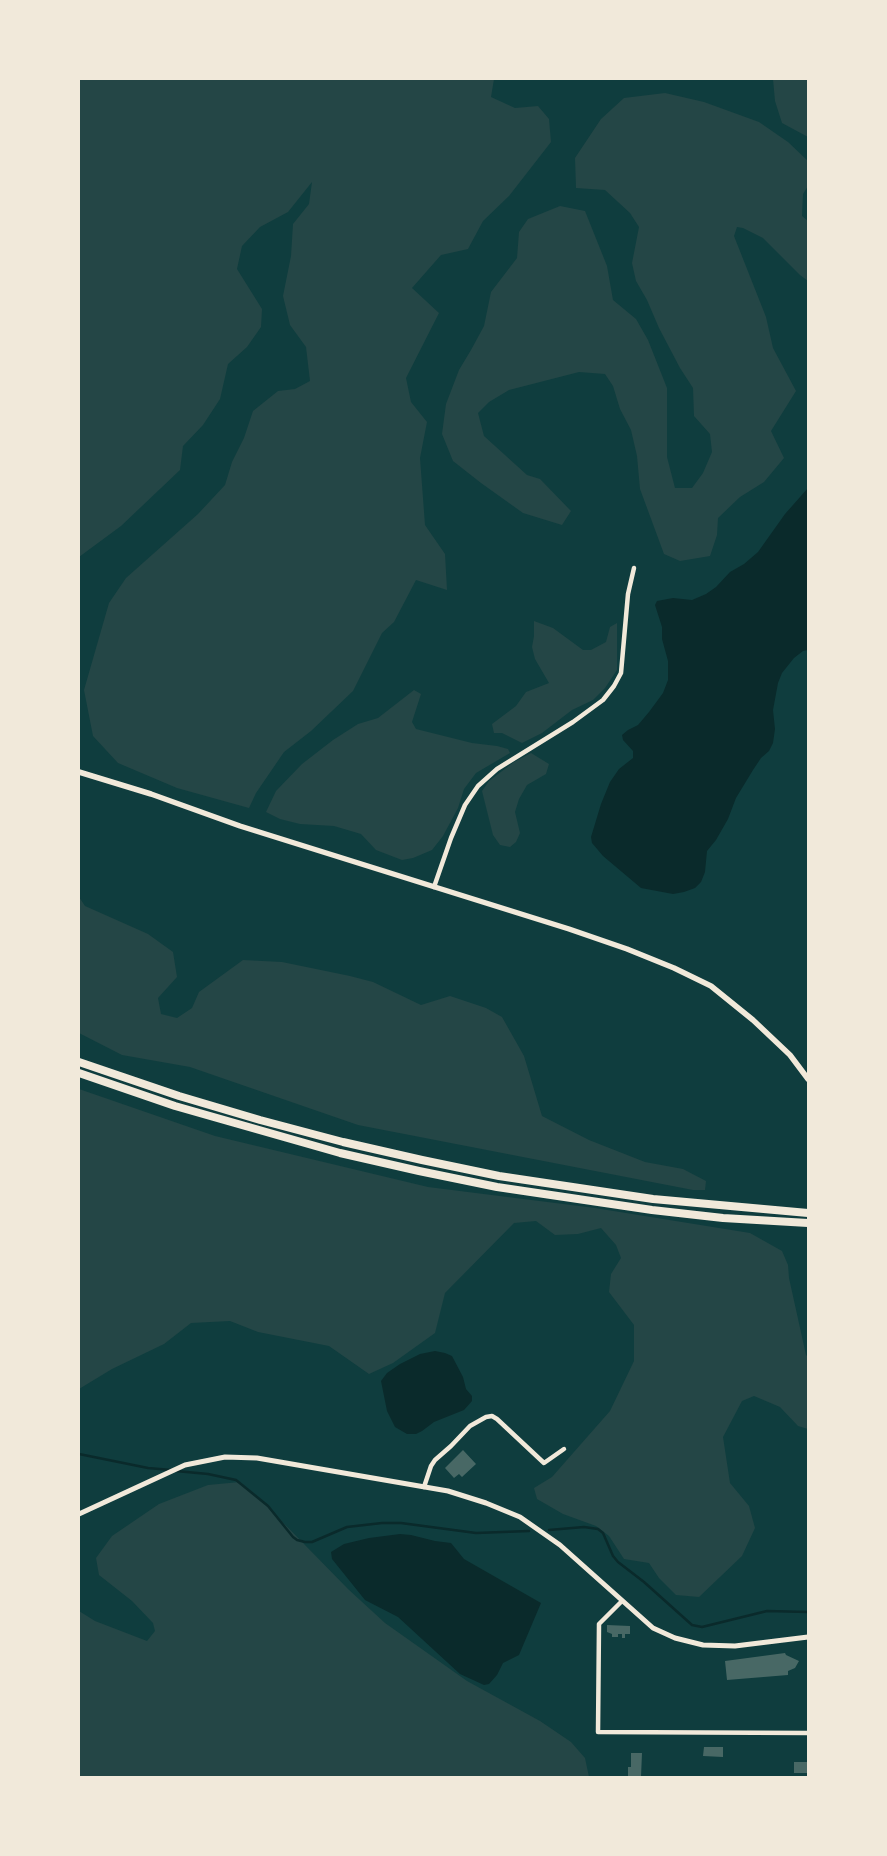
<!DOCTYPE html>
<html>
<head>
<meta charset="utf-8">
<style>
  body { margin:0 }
  #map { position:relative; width:887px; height:1856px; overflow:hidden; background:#0f3d3e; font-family:Mulish,sans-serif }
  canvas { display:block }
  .frame { position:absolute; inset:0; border:80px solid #f1e9da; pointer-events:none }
</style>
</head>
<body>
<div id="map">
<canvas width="887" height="1856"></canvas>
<div class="frame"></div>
</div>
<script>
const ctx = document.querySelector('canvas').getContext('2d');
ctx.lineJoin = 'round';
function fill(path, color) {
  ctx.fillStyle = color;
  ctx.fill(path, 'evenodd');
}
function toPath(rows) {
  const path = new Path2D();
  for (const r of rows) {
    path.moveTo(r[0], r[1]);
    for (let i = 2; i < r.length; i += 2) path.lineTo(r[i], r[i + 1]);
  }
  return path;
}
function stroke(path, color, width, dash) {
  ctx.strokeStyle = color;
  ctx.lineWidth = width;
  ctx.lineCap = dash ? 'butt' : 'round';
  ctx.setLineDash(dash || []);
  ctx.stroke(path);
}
fill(toPath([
  [79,79,494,79,491,97,515,108,538,106,549,119,551,142,509,196,483,221,468,249,441,255,412,288,439,313,406,378,411,402,427,422,420,458,425,525,445,554,447,590,416,580,394,622,382,633,353,691,311,731,284,752,256,793,249,808,177,788,118,763,93,736,84,690,109,603,126,578,198,514,225,485,232,462,244,438,253,411,278,391,295,389,310,381,306,347,290,325,283,296,291,256,293,224,309,204,312,182,288,212,260,227,242,246,237,269,262,309,261,327,247,347,228,364,220,399,203,425,183,446,180,470,121,526,79,557],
  [773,79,808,79,808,137,782,123,775,101],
  [665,93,704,102,759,122,788,142,808,161,808,186,803,194,802,216,808,221,808,281,800,275,763,238,743,228,737,227,734,236,766,317,773,348,796,391,771,431,784,458,764,482,740,497,718,518,717,535,710,556,680,561,664,554,640,489,637,456,631,430,620,409,613,386,605,374,579,372,509,390,489,402,478,413,484,436,527,475,540,479,571,511,562,525,523,513,481,483,453,461,442,434,446,404,459,370,471,350,484,326,491,292,517,258,519,232,528,219,560,206,585,211,607,266,613,300,636,319,648,340,667,388,667,457,675,488,692,488,703,473,712,452,710,434,694,416,693,388,680,368,659,328,647,300,636,281,632,263,639,227,630,213,605,190,576,188,575,158,601,119,624,98],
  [534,621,553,628,583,650,591,650,606,642,610,627,617,623,617,670,605,688,593,700,572,710,542,733,522,743,502,733,494,733,492,724,516,706,526,692,549,683,535,659,532,647,534,636],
  [414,690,421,694,412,722,416,729,472,743,497,746,508,749,510,753,476,773,464,789,458,808,443,836,432,850,413,858,402,860,376,850,361,834,334,826,300,824,280,819,266,812,276,791,302,764,333,740,358,724,378,718],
  [531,753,549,764,546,774,527,785,519,799,515,812,520,833,516,842,510,847,500,845,493,835,482,791,489,781,514,762],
  [79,897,85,906,148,934,173,952,177,977,158,998,161,1014,177,1018,192,1008,199,992,243,960,282,962,350,976,373,982,421,1005,450,996,486,1008,502,1017,524,1056,542,1116,589,1140,645,1162,683,1169,706,1181,705,1190,693,1190,358,1125,190,1067,122,1055,79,1033],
  [79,1089,215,1136,428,1187,595,1208,750,1233,782,1251,788,1265,789,1278,806,1355,808,1357,808,1429,798,1426,780,1407,754,1396,742,1401,723,1437,730,1483,749,1506,755,1528,742,1556,699,1597,676,1595,659,1578,649,1563,624,1559,609,1536,596,1526,563,1514,537,1499,534,1488,552,1477,610,1411,634,1361,634,1325,609,1292,611,1274,621,1258,616,1245,601,1228,578,1234,555,1235,536,1221,514,1223,445,1293,435,1333,393,1363,369,1374,329,1346,258,1332,230,1321,191,1323,164,1344,112,1369,79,1389],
  [240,1482,262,1501,348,1589,385,1623,467,1681,540,1721,571,1742,585,1758,589,1777,79,1777,79,1611,95,1621,147,1641,155,1631,153,1623,132,1601,99,1575,96,1558,112,1536,159,1504,208,1485]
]), '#244646');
fill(toPath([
  [808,488,808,650,803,651,794,658,782,673,778,683,773,710,775,729,773,743,769,751,761,758,753,770,736,798,728,819,716,840,707,851,705,872,701,882,695,888,684,892,673,894,641,888,603,856,592,843,591,837,601,804,610,782,619,769,633,758,633,751,623,740,622,735,628,730,638,725,649,712,663,693,668,680,668,661,662,639,662,627,655,605,657,601,673,598,692,600,706,594,716,587,730,572,744,564,758,552,785,514],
  [435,1351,445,1353,452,1356,463,1377,466,1389,472,1396,472,1401,464,1410,434,1422,422,1431,416,1434,407,1434,395,1427,387,1411,381,1381,387,1373,400,1364,420,1354],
  [400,1534,411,1535,435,1541,451,1543,464,1559,541,1603,519,1655,503,1663,497,1675,489,1684,484,1685,460,1674,398,1617,365,1600,332,1559,331,1552,344,1544,369,1538]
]), '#0a2a2b');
stroke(toPath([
  [79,1454,148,1468,171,1470],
  [176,1471,208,1474,236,1480,268,1506,293,1537,297,1540,305,1542,312,1542,347,1527,382,1523,401,1523,476,1533,529,1531],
  [549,1530,584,1527,598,1529,603,1533,613,1556,618,1562,644,1582,692,1625,702,1627,767,1611,808,1612]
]), '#0a2a2b', 2.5);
fill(toPath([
  [463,1450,476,1464,462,1477,459,1474,454,1478,445,1468],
  [607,1625,630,1626,630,1634,625,1634,625,1638,622,1638,622,1634,618,1634,618,1637,612,1637,612,1634,607,1632],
  [785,1653,786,1655,799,1661,795,1668,788,1671,788,1675,727,1680,725,1661],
  [704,1747,723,1747,723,1757,703,1756],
  [631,1753,642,1753,641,1777,628,1777,628,1767,631,1767],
  [794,1762,808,1762,808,1773,794,1773]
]), '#486865');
stroke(toPath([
  [434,887,451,838,465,805,478,786,497,769,573,722,603,700,614,686,621,673,628,594,634,568],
  [424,1487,431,1466,435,1460,451,1446,470,1426,486,1417,492,1416,497,1419,544,1463,564,1449],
  [622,1601,599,1624,598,1732,808,1733]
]), '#f1e9da', 4.5);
stroke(toPath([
  [79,1514,185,1465,225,1457,257,1458,448,1491,486,1503,520,1517,560,1545,653,1628,675,1638,703,1645,735,1646,808,1637]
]), '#f1e9da', 5);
stroke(toPath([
  [79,772,151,794,240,826,569,929,627,949,674,968,711,986,753,1020,790,1055,808,1079]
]), '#f1e9da', 5.5);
stroke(toPath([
  [79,1062,179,1096,260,1120,343,1142,422,1160,499,1176,653,1199,808,1213],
  [79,1073,175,1106,340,1153,419,1171,497,1187,652,1210,723,1218,808,1223]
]), '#f1e9da', 8);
</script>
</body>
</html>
